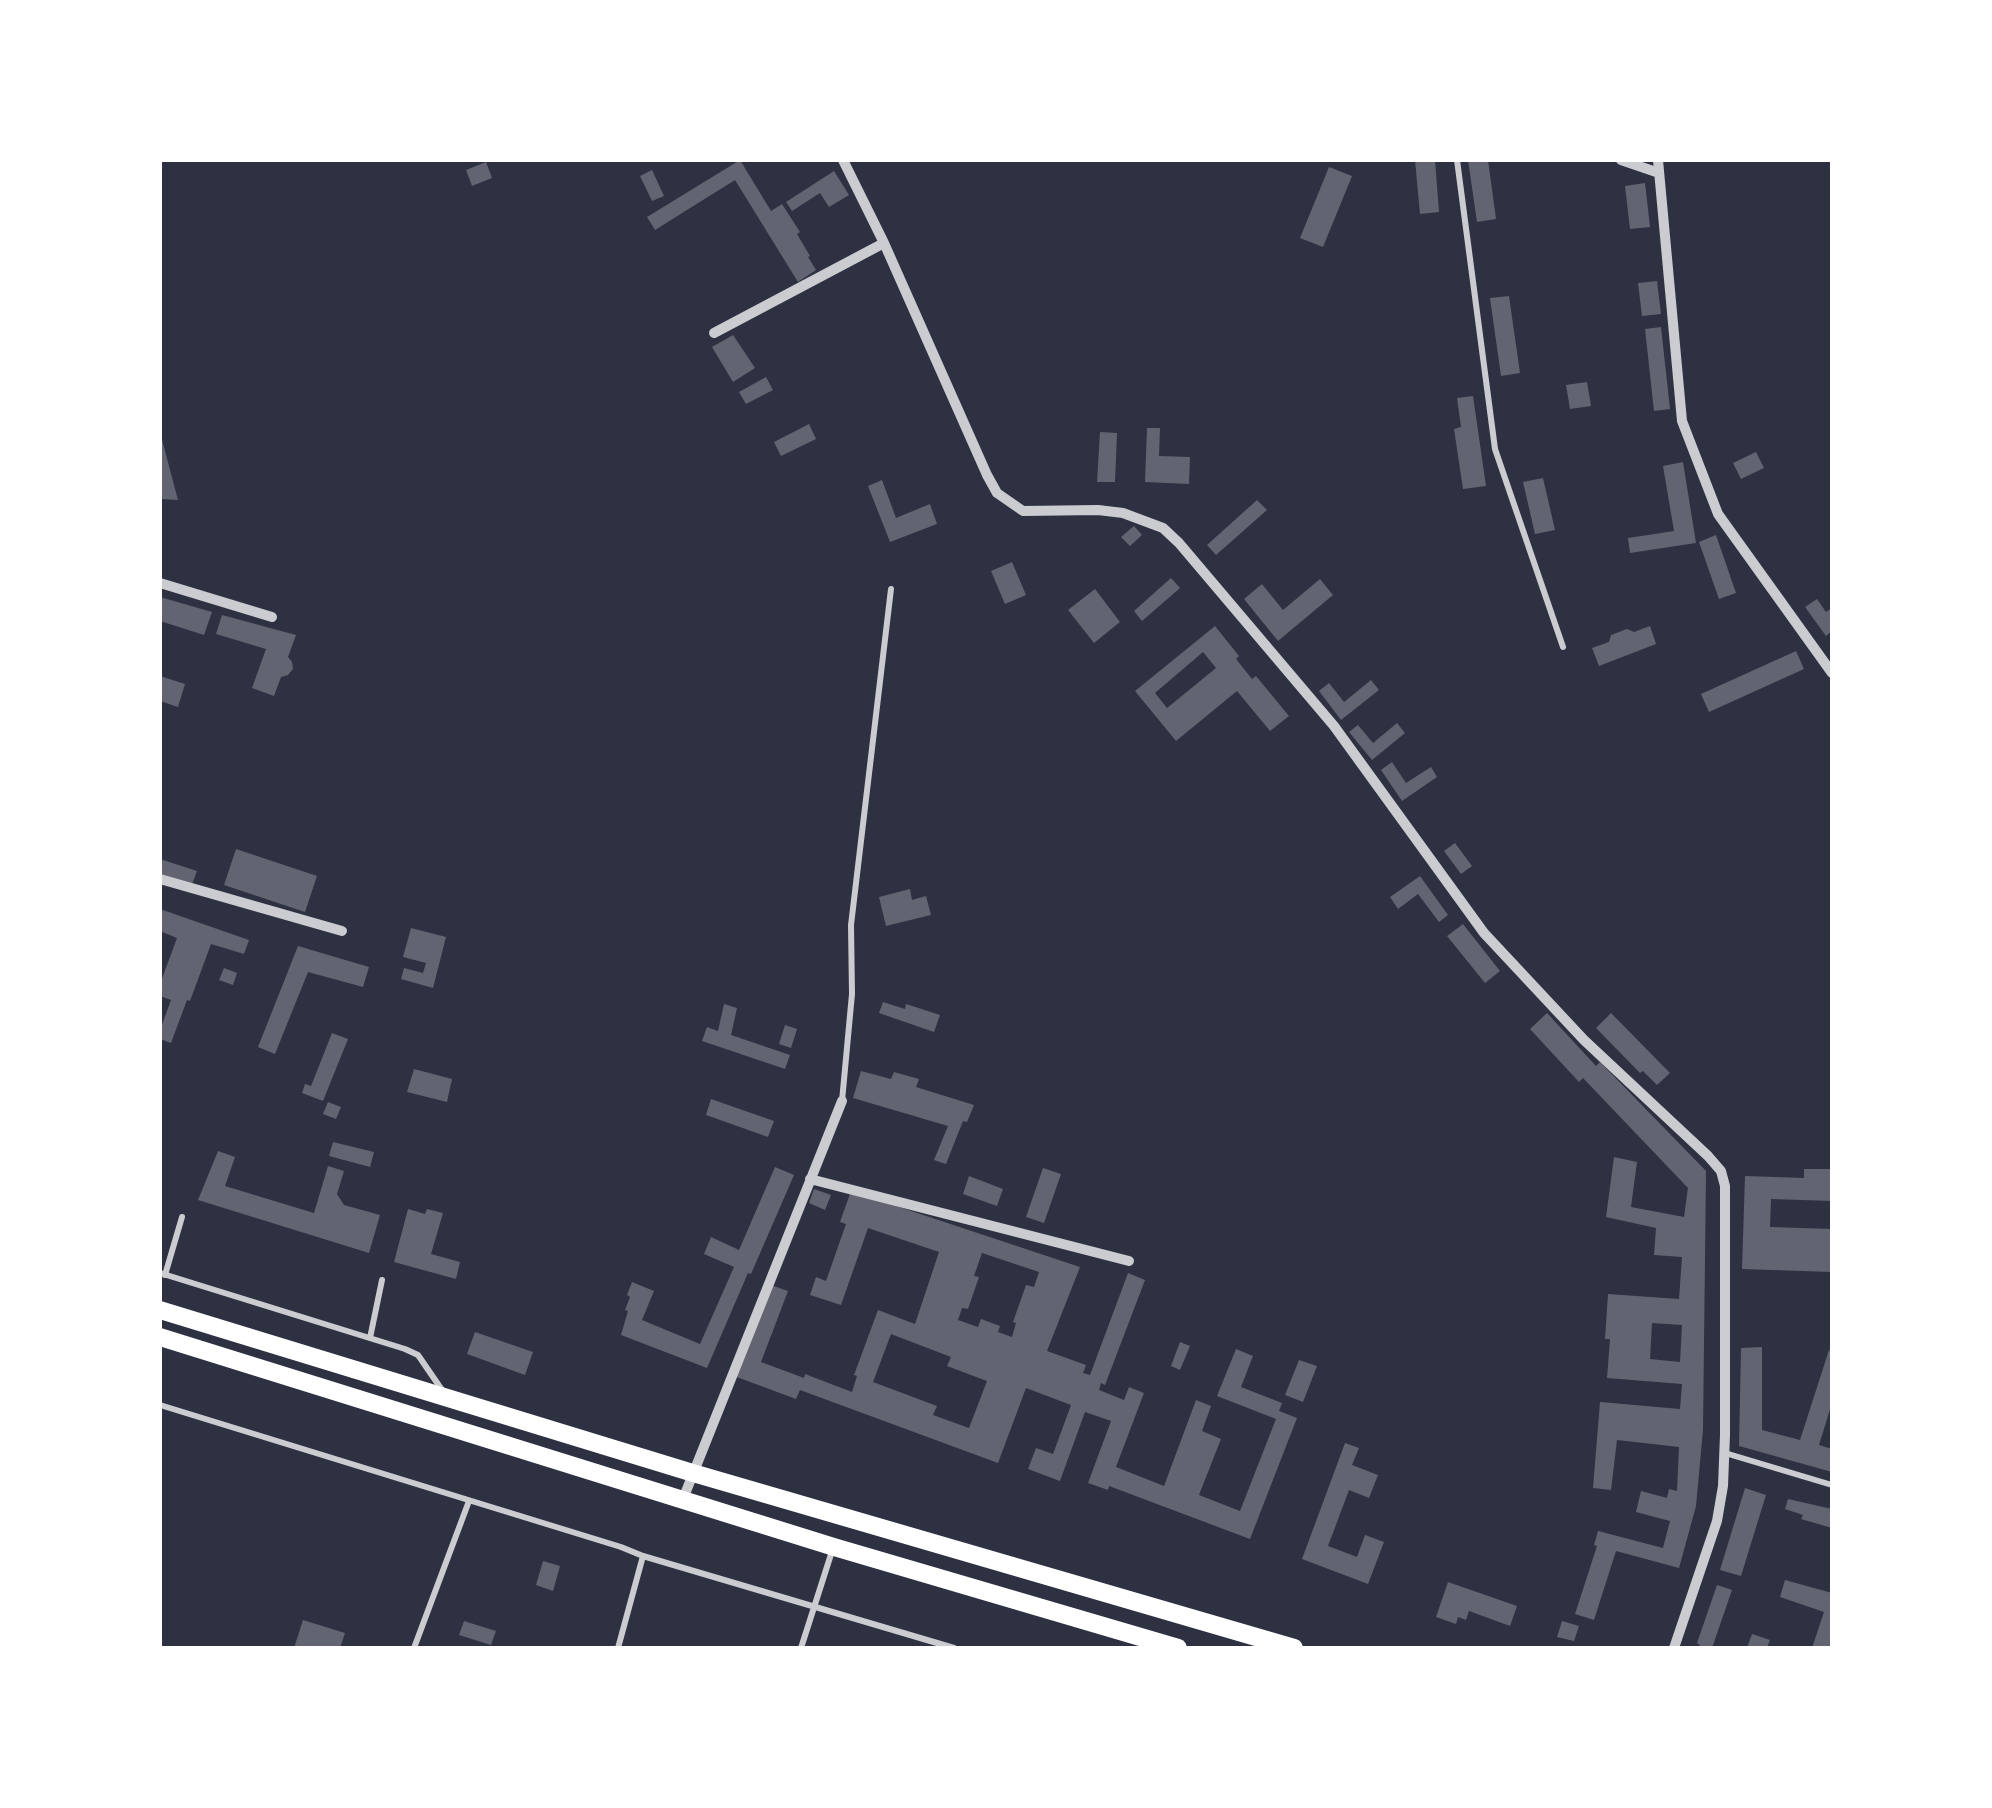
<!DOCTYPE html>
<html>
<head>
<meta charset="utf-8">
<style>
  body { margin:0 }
  #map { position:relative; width:1992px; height:1808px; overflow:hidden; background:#2d3142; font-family:Commissioner,sans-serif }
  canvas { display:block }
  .frame { position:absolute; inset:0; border:162px solid #fff; pointer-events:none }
</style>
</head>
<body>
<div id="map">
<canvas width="1992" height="1808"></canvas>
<div class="frame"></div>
</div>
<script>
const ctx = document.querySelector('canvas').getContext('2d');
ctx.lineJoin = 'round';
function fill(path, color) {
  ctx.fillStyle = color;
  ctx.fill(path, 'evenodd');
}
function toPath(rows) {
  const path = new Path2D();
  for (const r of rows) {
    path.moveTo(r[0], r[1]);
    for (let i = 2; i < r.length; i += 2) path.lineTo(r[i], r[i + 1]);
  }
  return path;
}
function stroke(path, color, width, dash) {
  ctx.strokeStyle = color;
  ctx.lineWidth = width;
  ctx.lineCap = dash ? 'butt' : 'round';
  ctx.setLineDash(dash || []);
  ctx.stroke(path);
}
fill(toPath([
  [740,160,771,211,782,204,800,232,797,234,810,256,808,257,816,270,798,282,735,180,655,230,647,217],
  [1415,160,1435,160,1439,212,1420,214],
  [1468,160,1488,160,1496,219,1477,222],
  [486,162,492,178,472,186,466,170],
  [1329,167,1352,176,1323,247,1300,238],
  [652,170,664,196,652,201,640,176],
  [834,171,849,195,829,207,820,193,792,211,786,202],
  [1645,183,1650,227,1630,229,1625,186],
  [1657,281,1661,314,1642,316,1638,283],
  [1509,296,1520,373,1501,376,1490,298],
  [1661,327,1670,409,1654,411,1645,329],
  [733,335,755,368,733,382,712,347],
  [766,377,773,390,746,404,739,392],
  [1587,382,1591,406,1570,409,1566,385],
  [1473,396,1486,486,1463,489,1454,429,1461,427,1457,398],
  [809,424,816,439,781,456,774,442],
  [1147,428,1160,428,1159,456,1190,457,1189,484,1145,482],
  [1100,432,1117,433,1115,482,1097,482],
  [160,436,161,436,178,500,160,499],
  [1756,452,1764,468,1741,479,1733,463],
  [1683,462,1696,543,1630,553,1628,538,1674,531,1663,466],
  [1543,478,1555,530,1535,534,1523,482],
  [882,480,896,518,930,504,937,524,890,542,868,486],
  [1257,500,1267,510,1216,555,1207,545],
  [1134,526,1142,535,1130,546,1121,537],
  [1716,535,1736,593,1719,599,1699,542],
  [1012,562,1026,595,1005,604,991,571],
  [1171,578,1180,588,1142,621,1134,611],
  [1320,579,1333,595,1278,641,1244,599,1262,584,1283,610],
  [1095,589,1120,622,1094,643,1068,610],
  [160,597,212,612,204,635,160,621],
  [1817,599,1826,612,1832,608,1832,631,1826,636,1805,607],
  [222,615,296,635,288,657,292,662,293,669,288,675,281,677,274,696,252,688,266,649,216,634],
  [1215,626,1239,656,1236,659,1252,679,1256,676,1289,716,1270,731,1237,691,1176,741,1135,691],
  [1203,652,1216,668,1167,708,1155,693],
  [1650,626,1656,644,1599,666,1592,648,1609,642,1611,635,1627,629,1634,632],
  [1796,651,1804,669,1709,712,1701,694],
  [160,676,185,684,178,707,160,701],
  [1371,680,1379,690,1341,720,1319,691,1329,683,1344,702],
  [1397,723,1405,733,1372,760,1349,732,1358,725,1373,743],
  [1392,762,1406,783,1431,767,1437,777,1402,801,1381,770],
  [1455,843,1472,866,1461,874,1444,851],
  [236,849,317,876,305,912,224,885],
  [160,859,197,871,191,887,160,876],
  [1420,876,1448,915,1439,922,1418,894,1398,909,1390,897],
  [910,889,912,900,926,896,931,915,886,926,879,897],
  [160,909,249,940,244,954,211,944,190,1001,187,1000,171,1043,160,1039,160,1030,171,1000,160,996,160,984,177,938,160,931],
  [1463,924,1500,971,1485,983,1447,936],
  [411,928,446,937,433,988,401,979,404,968,423,973,426,963,403,957],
  [298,946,369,967,363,987,308,972,275,1054,258,1047],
  [224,968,237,973,233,985,219,980],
  [883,1002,905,1009,906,1004,940,1015,934,1032,879,1013],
  [724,1004,737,1008,731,1035,790,1055,785,1069,702,1041,707,1027,718,1031],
  [1547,1013,1596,1066,1600,1062,1706,1171,1703,1430,1696,1506,1679,1568,1616,1551,1594,1620,1575,1614,1597,1546,1594,1545,1598,1531,1663,1548,1670,1521,1636,1512,1641,1491,1667,1498,1669,1489,1677,1491,1679,1447,1617,1440,1611,1490,1593,1488,1600,1402,1680,1409,1682,1384,1607,1378,1610,1339,1605,1339,1608,1294,1679,1299,1682,1257,1654,1255,1656,1228,1606,1217,1614,1157,1637,1162,1631,1207,1684,1217,1688,1188,1583,1078,1579,1082,1530,1029],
  [1652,1323,1682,1325,1680,1362,1650,1359],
  [1611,1013,1670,1073,1657,1085,1643,1071,1640,1073,1596,1028],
  [785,1025,797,1029,791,1048,779,1044],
  [332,1033,348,1039,323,1101,302,1093,305,1084,311,1086],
  [414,1069,452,1079,447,1102,407,1092],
  [861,1071,891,1079,894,1072,919,1079,916,1087,974,1105,967,1122,963,1121,946,1164,934,1160,948,1126,853,1098],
  [711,1099,774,1121,768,1137,706,1115],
  [328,1102,341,1107,336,1119,323,1114],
  [333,1142,374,1152,370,1167,329,1156],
  [218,1151,235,1157,225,1186,314,1213,328,1166,344,1171,337,1194,344,1205,380,1215,369,1253,198,1200],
  [775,1167,794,1175,751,1274,748,1273,707,1368,621,1335,628,1311,625,1310,630,1297,627,1295,632,1282,654,1291,642,1320,700,1344,734,1267,704,1254,711,1237,739,1250],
  [1043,1168,1061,1174,1044,1223,1026,1217],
  [1804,1169,1832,1169,1832,1201,1771,1199,1770,1227,1832,1229,1832,1272,1742,1269,1745,1176,1804,1178],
  [969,1176,1003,1189,997,1206,963,1194],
  [814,1189,831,1195,825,1210,809,1203],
  [851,1191,1080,1267,1047,1351,1086,1365,1083,1373,1090,1375,1128,1273,1145,1280,1105,1385,1101,1383,1099,1390,1124,1400,1129,1387,1144,1393,1116,1467,1164,1486,1196,1400,1211,1406,1202,1431,1221,1439,1199,1495,1240,1511,1276,1419,1217,1396,1236,1349,1253,1356,1241,1387,1282,1403,1279,1411,1297,1418,1250,1539,1109,1486,1108,1490,1088,1483,1111,1421,1085,1412,1060,1481,1028,1469,1036,1448,1053,1454,1071,1405,1026,1388,998,1463,800,1390,796,1399,734,1376,768,1284,788,1291,761,1362,804,1378,805,1374,852,1392,857,1376,854,1375,878,1310,915,1324,939,1252,868,1228,841,1305,810,1295,816,1277,826,1281,846,1224,840,1222],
  [982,1253,1039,1272,1034,1287,1026,1285,1013,1322,1016,1323,1012,1337,998,1332,1000,1326,981,1319,978,1327,958,1320,962,1308,968,1309,979,1277,974,1276],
  [891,1334,951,1357,947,1366,987,1381,969,1428,933,1415,937,1406,873,1382],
  [408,1209,425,1214,427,1209,443,1213,431,1254,460,1262,456,1279,394,1262],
  [475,1332,533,1352,525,1375,467,1354],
  [1180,1342,1190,1346,1180,1370,1171,1366],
  [1762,1347,1762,1430,1800,1440,1829,1350,1832,1351,1832,1403,1819,1445,1832,1449,1832,1472,1739,1446,1741,1348],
  [1299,1360,1317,1366,1303,1402,1285,1395],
  [1345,1443,1359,1448,1352,1465,1378,1475,1369,1498,1349,1490,1328,1546,1357,1557,1365,1535,1384,1542,1368,1584,1302,1559],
  [1745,1488,1766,1495,1741,1576,1720,1570],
  [1788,1499,1832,1509,1832,1528,1801,1519,1803,1515,1785,1509],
  [543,1561,560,1566,553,1591,536,1585],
  [1785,1580,1832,1593,1832,1648,1812,1648,1824,1612,1780,1597],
  [1448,1582,1517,1606,1510,1626,1469,1611,1466,1620,1458,1617,1456,1624,1436,1617],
  [1717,1585,1732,1590,1712,1648,1698,1648,1700,1645,1697,1643],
  [303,1620,345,1633,340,1648,294,1648],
  [464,1621,496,1631,491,1645,459,1635],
  [1562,1621,1579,1626,1574,1641,1557,1637],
  [1752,1634,1770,1640,1767,1648,1747,1648]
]), '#626471');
stroke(toPath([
  [1457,160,1495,449,1563,647],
  [842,1101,852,994,851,925,891,589],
  [160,1273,405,1349,418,1355,442,1390],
  [165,1275,182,1217],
  [370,1338,382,1280],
  [160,1405,621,1547,643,1556,954,1648],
  [1725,1453,1832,1485],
  [414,1648,469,1501],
  [618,1648,643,1556],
  [801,1648,833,1548]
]), '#caccd0', 6);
stroke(toPath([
  [843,160,884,243,987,475,997,493,1023,511,1098,510,1123,513,1163,528,1179,543,1334,726,1484,933,1584,1040,1708,1156,1721,1171,1725,1186,1725,1435,1723,1486,1717,1521,1674,1648],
  [1621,160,1659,173],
  [1658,160,1682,421,1718,514,1832,673],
  [714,333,884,243],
  [160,583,272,617],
  [160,879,342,931],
  [810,1179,1129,1261],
  [683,1499,842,1101]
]), '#caccd0', 10);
stroke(toPath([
  [160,1310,693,1473,1294,1648],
  [160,1337,834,1547,1178,1648]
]), '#fff', 18);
</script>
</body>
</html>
